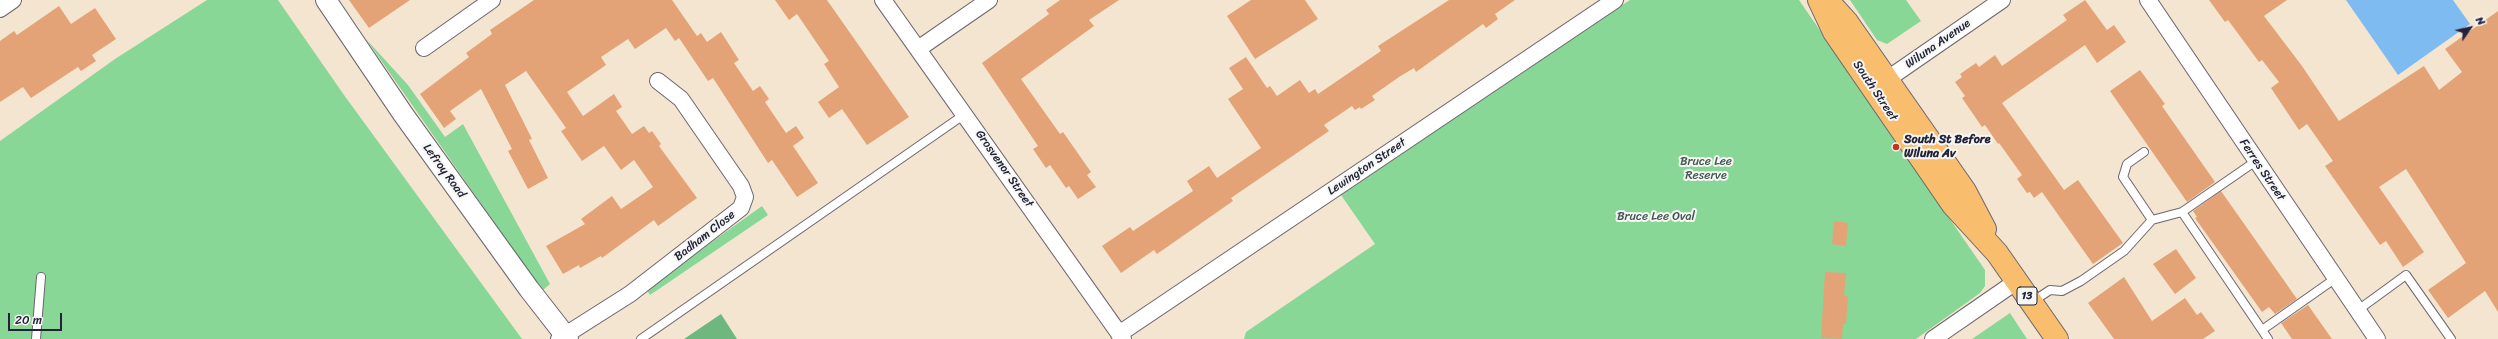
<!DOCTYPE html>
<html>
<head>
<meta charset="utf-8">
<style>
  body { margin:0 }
  #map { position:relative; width:2498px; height:339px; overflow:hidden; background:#f4e5d0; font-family:Sriracha,sans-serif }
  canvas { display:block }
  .north { position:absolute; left:2450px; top:8px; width:40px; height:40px; -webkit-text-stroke:3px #f6f6f2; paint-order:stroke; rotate:56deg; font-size:11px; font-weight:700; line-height:16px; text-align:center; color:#22223b }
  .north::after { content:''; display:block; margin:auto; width:14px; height:18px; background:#22223b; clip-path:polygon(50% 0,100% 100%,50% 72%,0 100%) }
  .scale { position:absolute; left:8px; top:313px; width:54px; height:18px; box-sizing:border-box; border:2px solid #22223b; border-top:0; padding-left:5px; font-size:12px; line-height:14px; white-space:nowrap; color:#22223b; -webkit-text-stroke:3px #f6f6f2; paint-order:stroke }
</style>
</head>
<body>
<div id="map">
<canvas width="2498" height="339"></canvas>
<div class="north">N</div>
<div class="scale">20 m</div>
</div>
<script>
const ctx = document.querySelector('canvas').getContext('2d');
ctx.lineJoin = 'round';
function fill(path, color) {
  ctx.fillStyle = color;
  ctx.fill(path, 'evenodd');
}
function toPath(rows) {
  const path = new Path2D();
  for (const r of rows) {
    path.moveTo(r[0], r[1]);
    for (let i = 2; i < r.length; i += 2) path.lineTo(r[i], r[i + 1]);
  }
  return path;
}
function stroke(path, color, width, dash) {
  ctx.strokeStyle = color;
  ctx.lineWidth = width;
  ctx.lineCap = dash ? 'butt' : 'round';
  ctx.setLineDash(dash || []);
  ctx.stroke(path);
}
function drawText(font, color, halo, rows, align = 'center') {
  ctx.font = font + ' Sriracha,sans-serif';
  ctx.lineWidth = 4;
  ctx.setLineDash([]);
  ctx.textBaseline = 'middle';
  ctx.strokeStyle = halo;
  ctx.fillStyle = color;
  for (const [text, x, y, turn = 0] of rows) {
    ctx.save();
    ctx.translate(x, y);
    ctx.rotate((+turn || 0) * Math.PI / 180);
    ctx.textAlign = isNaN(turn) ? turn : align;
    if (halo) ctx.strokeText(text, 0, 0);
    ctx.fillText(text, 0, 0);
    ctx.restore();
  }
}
fill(toPath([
  [207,0,278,0,344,95,522,339,0,339,0,141,115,59],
  [1630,0,1799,0,1985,270,1985,286,1980,293,1916,339,1244,339,1246,332,1375,244,1341,195],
  [1850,0,1906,0,1921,21,1887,44,1877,40],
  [366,39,408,85,445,137,463,124,550,284,542,291],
  [762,206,768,215,650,295,646,289],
  [2010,313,2027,339,1972,339]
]), '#89d796');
fill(toPath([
  [721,314,737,339,684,339]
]), '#6eb87f');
fill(toPath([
  [2346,0,2453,0,2470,24,2398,75]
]), '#7dbbf0');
fill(toPath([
  [349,0,410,0,369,28],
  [534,0,672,0,697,36,701,33,707,42,721,32,739,60,734,63,753,91,760,86,769,99,765,102,786,133,796,126,804,138,793,146,818,183,797,197,772,160,768,163,713,78,708,81,679,38,675,41,666,28,635,49,628,39,601,57,606,65,567,92,583,116,614,94,622,107,616,111,632,134,644,126,649,133,652,131,661,144,659,146,697,198,658,226,654,220,602,258,601,256,580,268,579,265,563,274,546,246,585,224,581,219,612,196,621,209,653,187,634,160,621,170,604,146,582,161,561,131,566,128,526,71,505,85,532,139,529,140,548,178,528,189,508,151,512,149,481,89,450,111,456,119,444,128,420,94,469,57,466,53,492,34,490,30],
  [775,0,827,0,909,117,867,145,842,109,829,118,818,102,839,87,824,64,829,61,797,14,789,20],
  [1060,0,1119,0,1089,20,1094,26,1021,79,1060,134,1063,132,1091,172,1087,175,1096,187,1078,199,1069,186,1066,188,1050,165,1046,168,1033,149,1038,146,982,63,1049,14,1046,10],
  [1251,0,1305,0,1318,19,1255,59,1227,16],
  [1449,0,1515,0,1495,14,1498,19,1486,28,1483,24,1416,72,1414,68,1399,77,1372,96,1375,100,1361,109,1360,107,1355,110,1352,106,1324,125,1329,131,1231,198,1233,201,1157,254,1154,250,1121,273,1102,246,1130,227,1133,231,1193,191,1187,181,1209,166,1217,178,1261,148,1228,99,1243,89,1229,68,1246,57,1267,88,1270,86,1277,96,1300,80,1309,93,1315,89,1318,94,1381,51,1378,46],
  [2085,0,2107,30,2114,25,2126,42,2097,63,2085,45,2002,103,2064,190,2078,180,2123,243,2093,264,2042,192,2034,198,2030,192,2027,193,2017,179,2022,175,1999,143,1998,144,1985,125,1982,127,1962,98,1965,96,1955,82,1962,77,1960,74,1976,63,1979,67,1995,55,2002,66,2067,20,2063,15],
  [2209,0,2287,0,2264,16,2302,66,2339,121,2424,66,2439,90,2462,72,2445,49,2498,11,2498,312,2485,291,2448,318,2428,290,2466,263,2406,169,2379,187,2424,252,2403,267,2386,241,2380,245,2325,166,2333,161,2307,124,2299,130,2271,88,2279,82,2262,60,2259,62,2228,20,2225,22],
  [59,6,71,24,95,8,116,39,92,55,96,61,81,71,78,67,31,98,23,87,0,102,0,41,14,31,17,35],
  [2140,70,2165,104,2162,106,2215,182,2187,202,2110,91],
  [2221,191,2297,299,2275,314,2269,307,2262,312,2195,218,2197,217,2193,211],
  [1834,221,1848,223,1846,246,1832,244],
  [2176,249,2196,278,2175,294,2153,264],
  [1825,272,1846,273,1844,296,1848,296,1846,324,1843,324,1842,339,1821,338],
  [2124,277,2152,321,2185,298,2197,315,2201,312,2215,331,2203,339,2114,339,2088,303],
  [2308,305,2332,339,2292,339,2281,323]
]), '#e4a376');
const service = toPath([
  [2144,152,2127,164,2123,177,2152,220,2182,212],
  [2256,161,2182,212,2262,330,2336,278],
  [2032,302,2050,290,2062,291,2081,281,2124,251,2152,220],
  [2358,310,2406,275,2451,339],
  [2262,330,2268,339],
  [36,339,41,277],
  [641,339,965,114]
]);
const minor = toPath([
  [883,0,1123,339],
  [2148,0,2377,339],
  [0,9,13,0],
  [424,48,492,0],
  [918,49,989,0],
  [1879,85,2002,0],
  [1119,334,1615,0],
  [559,339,630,294,741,208,745,197,741,186,681,99,658,81],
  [1933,339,2017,281]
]);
const tertiary = toPath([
  [326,0,403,114,529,289,568,339]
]);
const primary = toPath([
  [1819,0,1834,32,1953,205,1997,253,2057,339],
  [1827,0,1847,22,1965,191,1985,229]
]);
stroke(service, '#6c666f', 10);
stroke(minor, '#6c666f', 18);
stroke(tertiary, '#6c666f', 22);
stroke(primary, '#6c666f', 24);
stroke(service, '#fff', 8);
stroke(minor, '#fff', 16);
stroke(tertiary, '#fff', 20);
stroke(primary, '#f9be6d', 22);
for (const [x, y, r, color] of [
  [1896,147,4,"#c8321e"]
]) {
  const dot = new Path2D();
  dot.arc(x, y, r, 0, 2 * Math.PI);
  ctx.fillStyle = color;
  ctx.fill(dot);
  stroke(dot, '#f6f6f2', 1.5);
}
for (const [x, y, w] of [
  [2027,296,20]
]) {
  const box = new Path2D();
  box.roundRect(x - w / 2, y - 9, w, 18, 3);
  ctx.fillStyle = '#f6f6f2';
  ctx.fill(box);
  stroke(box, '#22223b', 1);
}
drawText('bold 11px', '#22223b', null, [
  ["13",2027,296]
]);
drawText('12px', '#22223b', '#f6f6f2', [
  ["Wiluna Avenue",1938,44,-35],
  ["South Street",1875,91,56],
  ["Lewington Street",1367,167,-34],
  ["Grosvenor Street",1004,169,55],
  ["Ferres Street",2262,170,56],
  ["Lefroy Road",444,171,54],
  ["Badham Close",705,236,-38]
]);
drawText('bold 12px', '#22223b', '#f6f6f2', [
  ["South St Before",1904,140],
  ["Wiluna Av",1904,154]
], 'left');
drawText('12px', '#415856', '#f6f6f2', [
  ["Bruce Lee",1706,162],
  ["Reserve",1706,176],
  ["Bruce Lee Oval",1656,217]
]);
</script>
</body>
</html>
